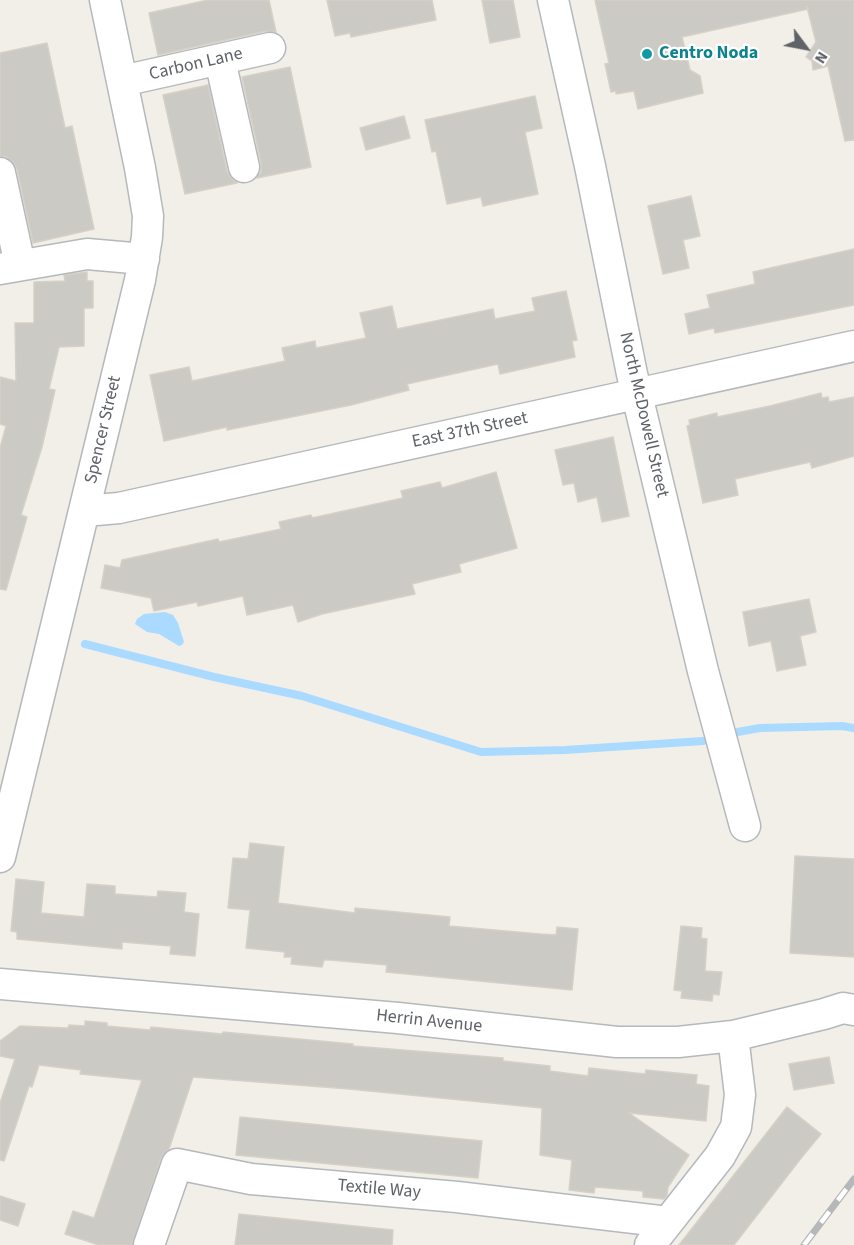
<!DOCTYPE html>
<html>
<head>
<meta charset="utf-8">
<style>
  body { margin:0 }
  #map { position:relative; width:854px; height:1245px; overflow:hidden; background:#f1efe8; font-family:"Source Sans 3",sans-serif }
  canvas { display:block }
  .north { position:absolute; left:776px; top:18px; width:60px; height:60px; -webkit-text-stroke:4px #fff; paint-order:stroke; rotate:122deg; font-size:16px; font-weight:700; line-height:24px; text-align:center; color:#5f6368 }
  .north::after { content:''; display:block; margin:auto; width:21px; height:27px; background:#5f6368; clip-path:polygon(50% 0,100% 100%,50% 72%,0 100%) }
</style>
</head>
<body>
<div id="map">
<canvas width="854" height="1245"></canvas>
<div class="north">N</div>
</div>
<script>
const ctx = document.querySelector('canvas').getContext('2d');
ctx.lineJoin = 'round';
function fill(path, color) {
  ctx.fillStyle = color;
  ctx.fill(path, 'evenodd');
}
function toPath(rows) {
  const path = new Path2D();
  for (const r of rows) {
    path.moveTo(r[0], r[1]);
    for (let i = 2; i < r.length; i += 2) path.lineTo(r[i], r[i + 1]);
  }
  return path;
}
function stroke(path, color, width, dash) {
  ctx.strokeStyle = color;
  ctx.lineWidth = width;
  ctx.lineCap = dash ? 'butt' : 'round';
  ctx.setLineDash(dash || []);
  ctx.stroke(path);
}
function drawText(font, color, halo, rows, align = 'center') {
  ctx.font = font + ' "Source Sans 3",sans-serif';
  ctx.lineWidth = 4.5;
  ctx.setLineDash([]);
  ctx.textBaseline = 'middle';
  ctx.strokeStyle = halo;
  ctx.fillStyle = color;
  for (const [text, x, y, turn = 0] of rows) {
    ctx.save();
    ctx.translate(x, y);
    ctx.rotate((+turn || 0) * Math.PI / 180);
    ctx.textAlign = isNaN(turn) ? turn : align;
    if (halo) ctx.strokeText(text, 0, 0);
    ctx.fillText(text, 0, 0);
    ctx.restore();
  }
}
fill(toPath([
  [165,612,173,615,178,623,184,642,182,645,179,646,159,634,147,632,135,624,137,619,144,614]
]), '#aadaff');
stroke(toPath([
  [85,644,214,677,302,696,481,752,565,750,703,741],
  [732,733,760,728,842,726,854,728]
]), '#aadaff', 8);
const building = toPath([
  [208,0,269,0,276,32,266,31,158,55,149,13,208,0],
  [327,0,432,0,436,20,351,37,350,33,335,36,327,0],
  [482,0,513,0,520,37,490,43,482,0],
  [595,0,854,0,854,140,845,141,828,66,813,70,812,61,806,57,816,42,807,7,808,9,682,37,690,70,700,76,703,93,638,109,634,91,616,94,616,91,611,92,605,64,609,63,595,0],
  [47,43,65,128,72,126,94,229,33,243,17,169,12,161,6,157,0,156,0,53,47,43],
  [290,67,311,167,257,178,261,172,261,163,242,77,290,67],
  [208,85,227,171,231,178,237,183,185,194,163,95,208,85],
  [535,96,542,128,525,132,538,194,483,206,481,197,447,204,436,151,432,152,425,120,535,96],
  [404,116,410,138,366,150,360,128,404,116],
  [691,196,700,236,683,240,689,268,663,274,648,206,691,196],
  [854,249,854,305,715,333,714,328,689,334,685,314,710,308,707,295,755,284,753,272,854,249],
  [87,272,87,281,93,281,93,308,84,308,84,346,59,347,49,389,55,390,42,447,21,515,27,517,6,590,0,589,0,448,6,426,0,424,0,377,16,381,15,323,34,323,34,282,65,281,64,275,87,272],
  [566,291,577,340,572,341,575,357,500,374,498,364,407,384,409,390,351,405,227,430,227,427,164,441,150,375,189,367,192,381,285,361,282,348,315,341,316,348,366,338,360,313,392,306,397,329,493,309,495,319,535,311,532,298,566,291],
  [821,393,822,398,828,397,829,402,854,397,854,456,812,468,810,462,735,479,738,495,703,503,687,426,690,425,689,420,717,413,717,417,770,406,821,393],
  [613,437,629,516,602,522,597,497,578,502,574,483,563,485,555,450,613,437],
  [496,472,517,548,459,564,461,572,412,584,415,594,322,614,298,622,293,605,247,615,243,596,198,606,197,602,154,611,151,598,101,588,105,565,120,568,122,560,218,539,219,542,281,529,279,522,311,515,312,518,403,498,401,491,440,482,442,488,496,472],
  [809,599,816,632,800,636,806,665,777,671,771,641,749,646,743,612,809,599],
  [250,843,284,847,278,903,355,913,355,908,450,917,449,926,540,934,556,935,557,927,578,929,572,990,386,972,387,965,330,960,324,960,322,967,291,964,292,957,284,957,285,952,246,948,250,910,228,908,233,858,248,859,250,843],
  [795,856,854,859,854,957,790,953,795,856],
  [16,879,44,882,41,913,84,917,87,884,115,886,115,894,157,897,158,891,186,893,184,912,199,914,195,956,170,954,171,946,122,942,122,949,17,939,17,932,11,931,16,879],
  [681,926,702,928,701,938,707,939,705,971,722,972,719,995,713,994,712,1001,681,998,682,991,674,990,681,926],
  [85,1021,107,1023,107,1026,150,1030,151,1027,222,1034,223,1032,353,1044,353,1046,503,1058,503,1061,550,1066,550,1071,588,1076,589,1068,645,1074,646,1070,697,1075,696,1084,709,1086,706,1121,629,1113,689,1155,668,1187,667,1195,664,1199,643,1197,643,1191,595,1187,594,1193,569,1190,572,1160,540,1155,542,1108,349,1089,193,1077,169,1149,161,1158,132,1245,99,1245,65,1234,73,1211,94,1218,142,1080,80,1074,81,1070,39,1065,32,1087,29,1086,4,1161,0,1160,0,1103,15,1059,0,1056,0,1041,20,1026,68,1028,69,1025,85,1026,85,1021],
  [829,1057,834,1083,794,1090,789,1064,829,1057],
  [787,1107,821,1134,802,1157,734,1245,679,1245,787,1107],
  [240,1117,482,1141,478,1178,236,1155,240,1117],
  [0,1196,25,1204,18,1226,0,1220,0,1196],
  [239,1214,393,1230,392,1245,235,1245,239,1214]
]);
fill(building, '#cccac5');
stroke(building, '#d6d1c6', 1.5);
const minor = toPath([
  [553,0,590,166,632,374,703,671,745,826],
  [220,60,244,167],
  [122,81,270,48],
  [0,173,20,265],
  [0,269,87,254,144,259],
  [85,511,119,508,854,346],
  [0,857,140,280,147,237,148,216,140,168,105,0],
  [0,984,398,1018,617,1042,678,1042,733,1036,824,1014,843,1008,854,1010],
  [149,1245,177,1164,251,1179,457,1197,668,1222],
  [650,1245,720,1156,736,1127,740,1095,733,1036]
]);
stroke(minor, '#b5b8bc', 33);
stroke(minor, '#fff', 30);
const rail = toPath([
  [804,1245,854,1179]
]);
stroke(rail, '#b6b7b8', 7);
stroke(rail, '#fff', 4.5, [14]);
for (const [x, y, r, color] of [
  [647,54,6,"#0f9aa8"]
]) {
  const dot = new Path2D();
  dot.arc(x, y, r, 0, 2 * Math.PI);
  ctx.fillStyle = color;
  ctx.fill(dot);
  stroke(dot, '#fff', 2);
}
drawText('bold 18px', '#0d838f', '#fff', [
  ["Centro Noda",659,54]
], 'left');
drawText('18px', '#5f6368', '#fff', [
  ["Carbon Lane",196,65,-13],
  ["North McDowell Street",643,415,77],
  ["Spencer Street",104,430,-77],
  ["East 37th Street",470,431,-12],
  ["Herrin Avenue",429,1022,6],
  ["Textile Way",379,1190,5]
]);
</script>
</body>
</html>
